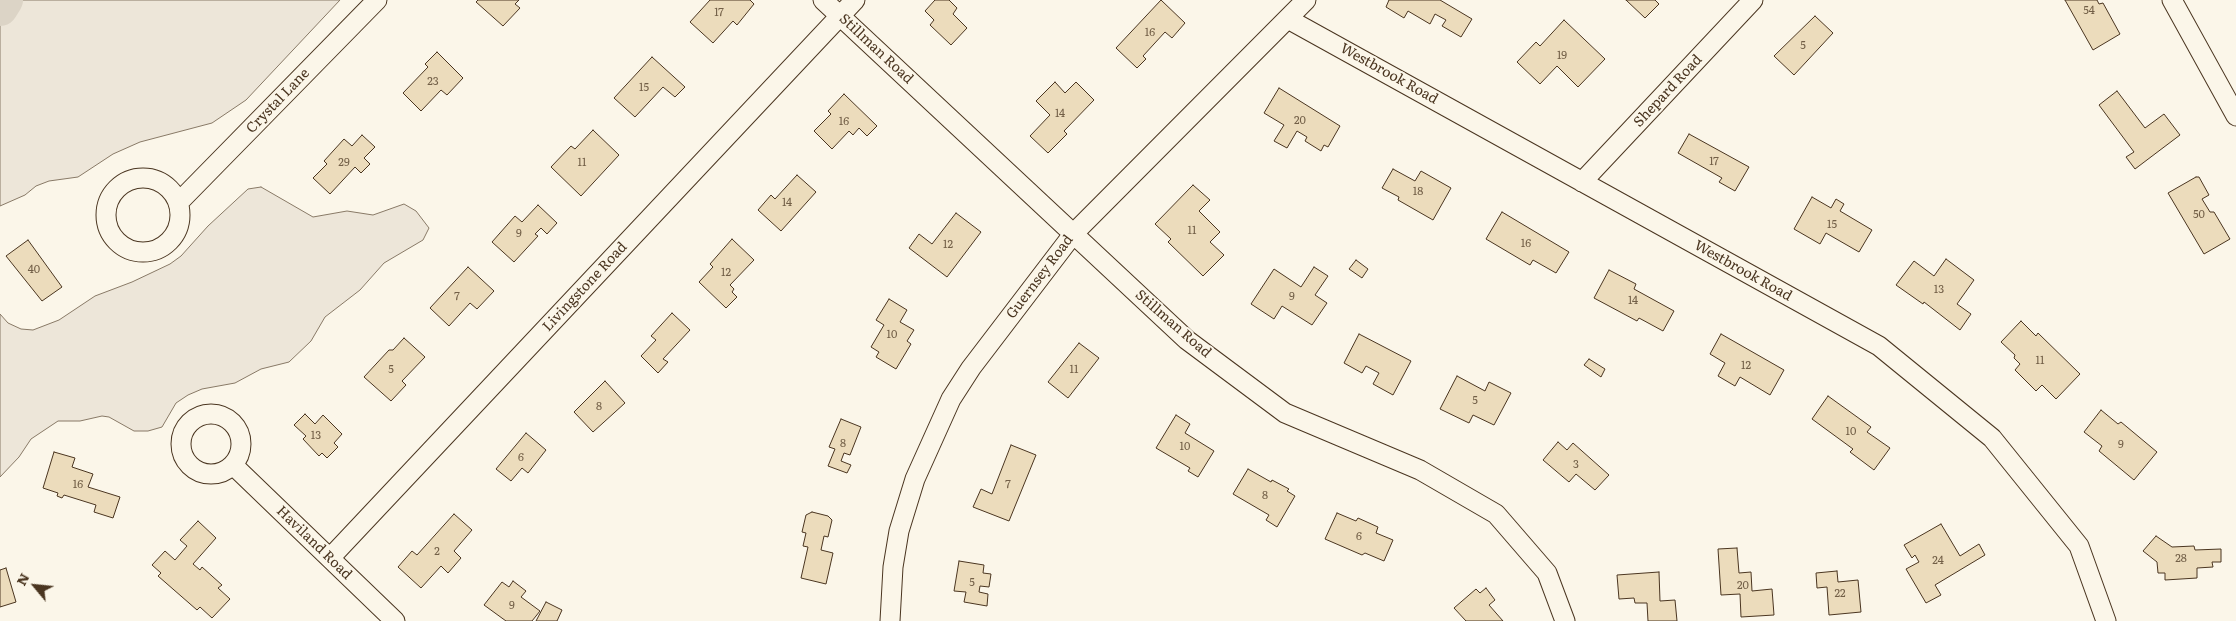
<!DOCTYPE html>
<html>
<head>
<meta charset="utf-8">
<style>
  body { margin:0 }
  #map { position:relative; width:2236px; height:621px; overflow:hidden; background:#fbf6e9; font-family:Literata,serif }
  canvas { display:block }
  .north { position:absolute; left:10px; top:561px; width:50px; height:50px; -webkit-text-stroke:4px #fbf6e9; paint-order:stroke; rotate:298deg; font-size:14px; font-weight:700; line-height:20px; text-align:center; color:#4a3520 }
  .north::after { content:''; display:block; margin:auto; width:18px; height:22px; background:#4a3520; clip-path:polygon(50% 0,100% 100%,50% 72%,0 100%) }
</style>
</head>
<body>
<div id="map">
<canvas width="2236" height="621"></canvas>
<div class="north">N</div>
</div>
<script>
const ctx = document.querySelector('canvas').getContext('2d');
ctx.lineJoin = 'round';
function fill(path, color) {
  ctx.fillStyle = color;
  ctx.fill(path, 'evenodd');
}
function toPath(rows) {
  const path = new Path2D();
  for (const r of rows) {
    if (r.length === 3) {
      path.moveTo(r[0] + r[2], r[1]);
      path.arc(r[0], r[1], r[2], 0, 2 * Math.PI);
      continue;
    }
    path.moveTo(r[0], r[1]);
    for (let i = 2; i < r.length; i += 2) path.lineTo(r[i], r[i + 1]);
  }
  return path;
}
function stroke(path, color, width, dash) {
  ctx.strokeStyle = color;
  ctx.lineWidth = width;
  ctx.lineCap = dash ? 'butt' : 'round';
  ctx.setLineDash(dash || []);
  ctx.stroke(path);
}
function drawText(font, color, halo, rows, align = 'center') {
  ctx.font = font + ' Literata,serif';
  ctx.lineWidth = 4;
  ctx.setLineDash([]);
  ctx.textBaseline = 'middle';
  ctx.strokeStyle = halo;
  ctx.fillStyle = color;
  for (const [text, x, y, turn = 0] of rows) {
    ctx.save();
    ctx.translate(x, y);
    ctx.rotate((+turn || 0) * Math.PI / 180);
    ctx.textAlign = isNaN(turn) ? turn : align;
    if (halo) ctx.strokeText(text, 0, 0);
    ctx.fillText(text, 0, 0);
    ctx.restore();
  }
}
const green = toPath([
  [0,0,340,0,246,100,212,123,140,142,113,154,78,177,49,181,36,186,25,195,0,206,0,0],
  [261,187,313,217,347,211,373,215,404,204,416,211,429,228,423,240,384,263,360,290,325,317,311,341,289,362,261,369,235,383,202,389,188,395,176,403,162,427,148,431,134,431,109,417,102,416,80,421,58,421,31,439,19,457,0,477,0,314,8,323,21,329,33,330,59,320,95,296,132,282,170,264,181,256,208,226,248,189,261,187]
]);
fill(green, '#ede6d9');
stroke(green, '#887966', 1);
stroke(toPath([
  [0,8,5,0]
]), '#dcd4c6', 36);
const building = toPath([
  [478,0,519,0,515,4,520,8,503,26,476,2,478,0],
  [710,0,750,0,754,4,737,25,733,21,713,43,690,22,710,0],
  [935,0,949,0,957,8,953,14,967,28,951,45,930,25,934,20,925,11,935,0],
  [1161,0,1185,23,1172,38,1165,32,1143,56,1146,59,1137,68,1116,48,1161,0],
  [1389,0,1440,0,1472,19,1461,37,1442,26,1446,20,1435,14,1430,24,1408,11,1404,18,1386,7,1389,0],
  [1626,0,1655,0,1659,4,1645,18,1626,0],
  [2065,0,2097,0,2099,4,2103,3,2120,34,2093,50,2065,0],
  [1815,16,1833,33,1794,75,1774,56,1815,16],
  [1564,20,1605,59,1578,87,1557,66,1540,84,1517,62,1536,42,1540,46,1564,20],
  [437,52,463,78,447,95,441,90,421,111,403,93,428,67,425,64,437,52],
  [652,57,685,87,675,97,663,87,635,117,614,98,652,57],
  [1055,82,1065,93,1076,82,1094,100,1064,131,1067,134,1048,153,1030,136,1050,115,1036,101,1055,82],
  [1279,88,1340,126,1328,147,1324,145,1321,151,1305,141,1307,137,1297,131,1287,148,1274,141,1284,125,1264,113,1279,88],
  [2117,91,2145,128,2164,114,2180,135,2135,169,2126,157,2134,152,2099,105,2117,91],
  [844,94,877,126,867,136,859,128,853,135,849,131,832,149,814,131,831,114,828,111,844,94],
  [593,130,619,155,581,196,551,167,571,146,575,149,593,130],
  [1689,134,1749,167,1735,191,1719,182,1722,178,1678,153,1689,134],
  [362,135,375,147,364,158,370,164,361,173,355,167,330,194,313,178,327,164,324,161,344,139,352,146,362,135],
  [1393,169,1415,181,1421,171,1451,188,1433,220,1398,200,1399,197,1382,188,1393,169],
  [797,175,816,192,781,231,758,210,771,195,775,199,797,175],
  [2196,177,2199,177,2209,195,2202,199,2210,212,2214,212,2230,239,2204,254,2168,193,2196,177],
  [1193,185,1210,200,1199,211,1220,232,1210,242,1224,255,1203,276,1168,242,1171,239,1155,224,1193,185],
  [1812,197,1831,208,1836,199,1844,204,1840,211,1872,230,1859,252,1826,233,1820,244,1794,229,1812,197],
  [538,205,557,223,547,234,541,228,535,234,538,236,514,262,492,242,515,216,522,222,538,205],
  [1502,212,1569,252,1556,273,1533,260,1530,265,1486,239,1502,212],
  [956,213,981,232,947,277,909,248,919,234,932,244,956,213],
  [732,239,754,260,730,285,734,289,732,292,737,297,726,308,699,282,713,267,710,264,732,239],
  [28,240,62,287,42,301,6,256,28,240],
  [1946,259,1974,280,1957,304,1971,314,1960,330,1924,302,1923,304,1896,285,1914,261,1934,276,1946,259],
  [1356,260,1368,269,1362,278,1349,269,1356,260],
  [468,267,494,291,477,309,470,303,449,326,430,308,468,267],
  [1314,267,1328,276,1315,295,1327,303,1312,325,1282,306,1274,319,1251,304,1274,269,1301,287,1314,267],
  [1609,270,1636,284,1634,289,1674,311,1663,331,1639,318,1637,321,1594,298,1609,270],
  [889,299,907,310,900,322,914,330,907,341,911,344,896,369,876,357,879,352,871,347,884,325,876,320,889,299],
  [672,313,690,330,663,359,668,362,658,373,641,356,656,340,651,336,672,313],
  [2021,321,2036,336,2038,333,2080,374,2056,399,2042,385,2036,391,2015,370,2020,364,2014,358,2015,355,2001,342,2021,321],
  [1359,334,1411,361,1393,395,1373,384,1379,373,1366,366,1362,373,1344,363,1359,334],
  [1721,334,1784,370,1770,395,1740,377,1735,386,1718,376,1725,363,1710,354,1721,334],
  [404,338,425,357,402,381,406,385,391,401,364,377,389,350,393,350,404,338],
  [1079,343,1099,358,1068,398,1048,382,1079,343],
  [1589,359,1605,369,1601,377,1584,365,1589,359],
  [1457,376,1485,391,1489,382,1511,393,1494,425,1473,415,1469,423,1440,409,1457,376],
  [605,381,625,403,593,432,574,412,605,381],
  [1828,396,1871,427,1867,432,1890,448,1874,470,1850,452,1853,449,1812,419,1828,396],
  [2101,410,2118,424,2121,422,2157,452,2134,480,2099,451,2102,446,2084,432,2101,410],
  [305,414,315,424,323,415,342,434,334,443,338,447,327,458,322,453,319,456,303,439,306,436,294,425,305,414],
  [1176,415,1190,424,1185,433,1214,451,1198,477,1188,471,1190,468,1156,448,1176,415],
  [841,419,861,427,850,455,844,453,841,461,851,465,847,473,828,466,835,449,829,447,841,419],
  [526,433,546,450,528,473,522,468,511,481,496,469,526,433],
  [1558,442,1567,450,1573,443,1609,475,1595,490,1576,474,1569,482,1543,460,1558,442],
  [1011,445,1036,455,1009,521,973,507,981,489,992,494,1011,445],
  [54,452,75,458,72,467,93,474,88,487,120,497,113,518,94,512,96,505,64,495,62,498,57,496,58,493,43,488,54,452],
  [1248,469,1271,482,1272,480,1289,489,1287,491,1295,496,1277,527,1266,520,1269,515,1233,494,1248,469],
  [812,512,828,516,832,520,828,537,824,536,821,550,833,553,826,584,801,578,808,547,803,546,806,533,802,532,806,515,812,512],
  [1337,513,1356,521,1358,518,1378,527,1376,533,1393,540,1384,561,1365,553,1362,555,1325,539,1337,513],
  [454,514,472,530,454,551,461,558,448,573,441,566,421,588,398,567,412,551,417,555,454,514],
  [198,521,216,538,193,564,200,570,202,567,222,585,218,588,230,599,212,618,200,607,197,610,158,576,161,573,152,565,165,551,175,560,187,546,180,540,198,521],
  [1941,524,1960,556,1979,544,1985,555,1935,585,1941,595,1926,603,1906,569,1919,562,1915,555,1912,558,1904,545,1941,524],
  [2156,536,2172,547,2194,546,2195,550,2221,549,2221,562,2212,562,2213,567,2197,568,2197,578,2165,580,2165,573,2158,573,2157,562,2143,551,2156,536],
  [1737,548,1739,573,1751,572,1752,591,1772,589,1774,615,1741,617,1740,594,1721,595,1718,549,1737,548],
  [959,561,984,565,983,573,991,574,989,587,980,586,979,592,988,594,987,606,964,602,966,592,954,591,959,561],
  [6,568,16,602,0,607,0,570,6,568],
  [1837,571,1838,582,1858,580,1861,612,1829,615,1827,587,1817,588,1816,573,1837,571],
  [1659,572,1660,601,1675,600,1677,621,1648,621,1647,603,1635,603,1634,598,1619,599,1617,575,1659,572],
  [513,581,526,591,521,597,540,611,532,621,506,621,484,605,502,582,509,587,513,581],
  [1486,588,1495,600,1489,605,1503,621,1466,621,1454,608,1476,589,1480,593,1486,588],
  [546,602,562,610,557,621,536,621,546,602]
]);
fill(building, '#ecdcbc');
stroke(building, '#4a3520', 1);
const street = toPath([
  [823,0,1187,340,1285,413,1420,470,1496,514,1547,573,1565,621],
  [2172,0,2236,116],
  [1288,19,1879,346,1992,438,2079,546,2106,621],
  [143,215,37],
  [1582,182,1753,0],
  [178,203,377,0],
  [211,444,30],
  [233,465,395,621],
  [330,558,855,0],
  [890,621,893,567,899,531,915,479,951,399,971,368,1074,233,1306,0]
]);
stroke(street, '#4a3520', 21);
stroke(street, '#fbf6e9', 19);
drawText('11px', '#725f47', null, [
  ["54",2089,11],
  ["17",719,13],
  ["16",1150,33],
  ["5",1803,46],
  ["19",1562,56],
  ["23",433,82],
  ["15",644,88],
  ["14",1060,114],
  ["20",1300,121],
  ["16",844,122],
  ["17",1714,162],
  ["29",344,163],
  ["11",582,163],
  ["18",1418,192],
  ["14",787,203],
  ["50",2199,215],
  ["15",1832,225],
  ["11",1192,231],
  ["9",519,234],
  ["16",1526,244],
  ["12",948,245],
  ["40",34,270],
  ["12",726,273],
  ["13",1939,290],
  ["7",457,297],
  ["9",1292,297],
  ["14",1633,301],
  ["10",892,335],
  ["11",2040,361],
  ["12",1746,366],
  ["5",391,370],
  ["11",1074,370],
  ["5",1475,401],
  ["8",599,407],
  ["10",1851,432],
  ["13",316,436],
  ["8",843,444],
  ["9",2121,445],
  ["10",1185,447],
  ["6",521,458],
  ["3",1576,465],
  ["16",78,485],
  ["7",1008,485],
  ["8",1265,496],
  ["6",1359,537],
  ["2",437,552],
  ["28",2181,559],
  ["24",1938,561],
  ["5",972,583],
  ["20",1743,586],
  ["22",1840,594],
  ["9",512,606]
]);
drawText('14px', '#4a3520', '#fbf6e9', [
  ["Stillman Road",876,49,43],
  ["Westbrook Road",1389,74,29],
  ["Shepard Road",1668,91,-47],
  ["Crystal Lane",278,101,-46],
  ["Westbrook Road",1743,271,29],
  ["Guernsey Road",1040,277,-53],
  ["Livingstone Road",585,287,-47],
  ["Stillman Road",1173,324,41],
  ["Haviland Road",314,543,44]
]);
</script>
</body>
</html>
